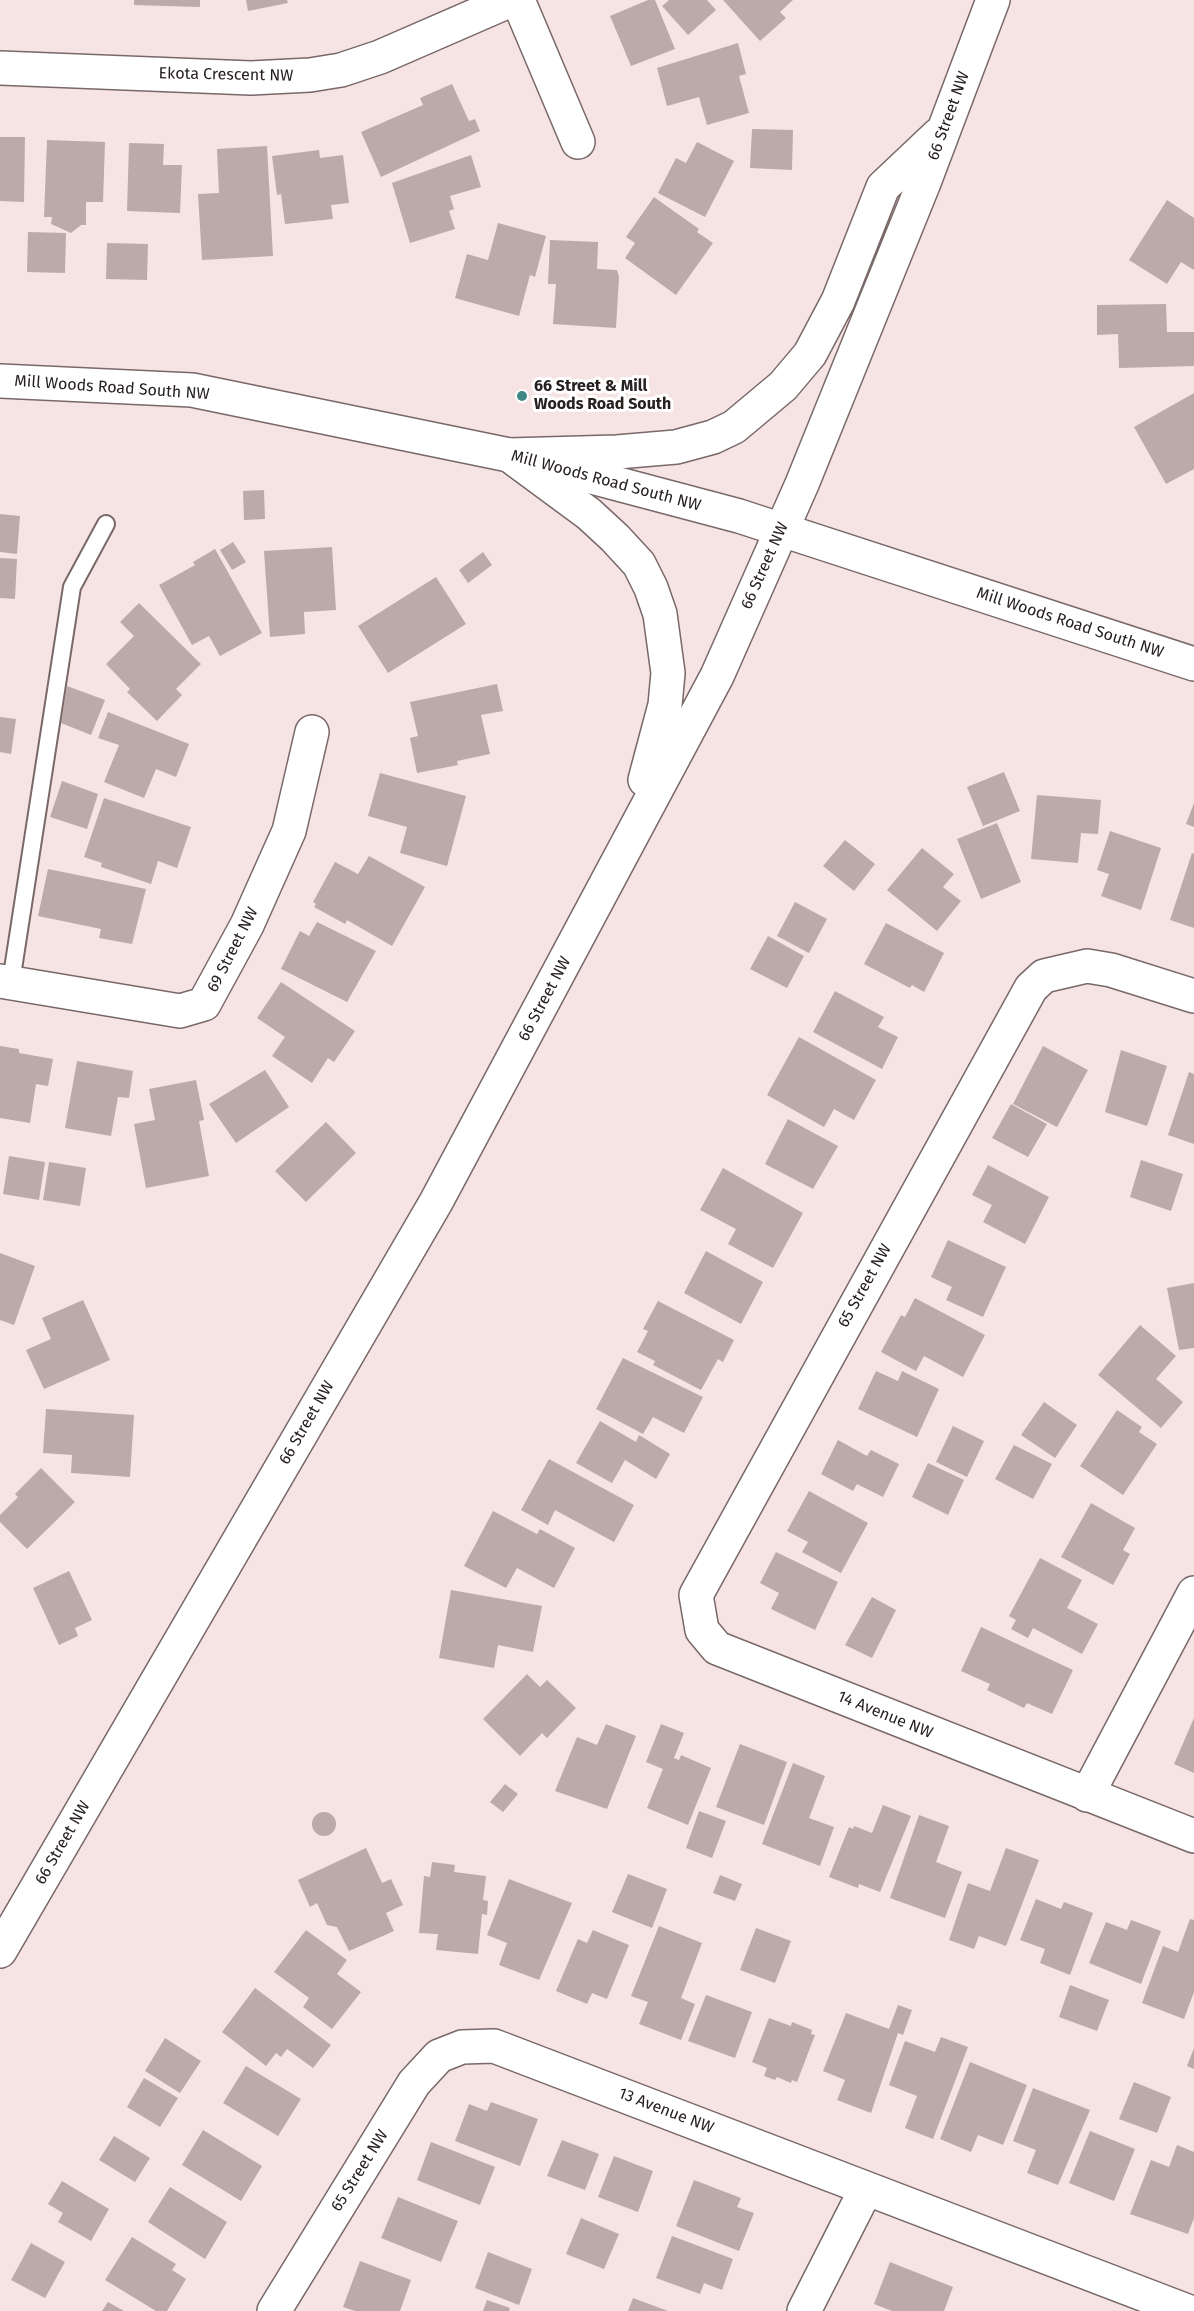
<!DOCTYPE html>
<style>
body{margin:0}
canvas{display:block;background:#f6e3e3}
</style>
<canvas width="1194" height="2311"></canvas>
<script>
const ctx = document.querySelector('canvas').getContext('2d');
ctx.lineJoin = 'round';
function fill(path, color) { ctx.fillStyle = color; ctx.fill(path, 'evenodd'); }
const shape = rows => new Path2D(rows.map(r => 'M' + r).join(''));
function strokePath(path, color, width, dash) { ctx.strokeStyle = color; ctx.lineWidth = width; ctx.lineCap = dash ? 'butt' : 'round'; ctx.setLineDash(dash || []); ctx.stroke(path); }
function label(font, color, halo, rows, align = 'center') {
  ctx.font = font + ' "Fira Sans",sans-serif'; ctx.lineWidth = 6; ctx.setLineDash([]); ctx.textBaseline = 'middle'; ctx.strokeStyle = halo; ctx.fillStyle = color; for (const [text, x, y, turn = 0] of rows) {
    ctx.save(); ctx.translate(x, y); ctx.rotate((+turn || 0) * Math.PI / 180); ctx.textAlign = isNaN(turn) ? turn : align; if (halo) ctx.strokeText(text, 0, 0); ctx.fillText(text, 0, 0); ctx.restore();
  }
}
const building = shape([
 [134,0,200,0,200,7,134,5],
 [246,0,287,0,288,3,248,11],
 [648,0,655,0,675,49,631,66,610,16],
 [669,0,707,0,716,10,688,35,662,6],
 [723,0,793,0,780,12,786,18,760,41],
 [738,43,746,74,739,76,749,113,707,125,699,97,667,106,657,68],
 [452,84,469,121,475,119,480,131,381,177,361,132,423,105,420,98],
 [752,129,793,130,792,170,750,168],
 [0,137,25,137,24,202,0,201],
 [47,140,105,142,103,202,86,202,86,225,81,225,71,233,51,224,52,217,44,217],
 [697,142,734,161,705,217,658,193,676,158,686,163],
 [129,143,164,144,163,165,182,165,180,213,127,211],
 [267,146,273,256,202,260,198,194,219,193,217,149],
 [319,150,320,158,343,155,349,203,331,205,333,219,285,224,281,194,277,195,272,156],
 [471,155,481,187,450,196,454,209,449,211,455,229,410,243,392,183],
 [654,197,699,229,697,232,713,243,676,295,625,258,635,243,626,237],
 [1167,200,1194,218,1194,270,1181,262,1167,284,1129,260],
 [498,223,546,236,535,277,530,275,519,316,455,298,467,254,488,260],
 [28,232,66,233,65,273,27,272],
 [550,240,598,242,597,269,617,270,619,277,616,328,553,324,556,284,548,284],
 [107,243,148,244,147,280,106,279],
 [1166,304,1167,332,1194,332,1194,366,1119,368,1118,334,1097,335,1097,305],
 [1194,393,1194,469,1166,484,1134,427],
 [264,490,265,519,244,520,243,491],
 [0,514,20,516,17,554,0,552],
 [233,542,246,562,232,570,220,550],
 [332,547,336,610,304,612,305,634,270,637,264,551],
 [215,549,262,633,220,656,209,636,192,645,159,585,195,565,193,562],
 [483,552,492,565,468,583,459,570],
 [0,558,17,559,15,599,0,598],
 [436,577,466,624,388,673,358,626],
 [139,603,201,664,176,689,182,695,157,721,127,692,130,689,106,664,134,636,120,622],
 [497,684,503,711,481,715,490,754,457,761,458,765,417,773,410,738,418,736,410,702],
 [67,686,105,700,91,735,61,723],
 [108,712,189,744,176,777,156,769,144,798,104,782,119,745,98,738],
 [0,717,16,719,11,754,0,752],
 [1004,772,1020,811,983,826,967,787],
 [380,773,466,796,447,866,400,853,407,827,368,816],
 [62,781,98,794,87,829,50,817],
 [1037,795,1101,800,1098,834,1081,833,1078,863,1031,859],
 [104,798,191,827,177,868,158,861,151,884,101,867,102,863,84,857],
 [1194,803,1194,827,1186,824],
 [997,823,1021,882,981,899,957,839],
 [1110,831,1161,848,1141,910,1101,896,1109,874,1097,870],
 [845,840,875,864,854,891,823,866],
 [922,848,954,874,943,887,961,901,937,931,887,890],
 [1192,853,1194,854,1194,928,1170,920],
 [369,856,425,887,392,946,347,920,345,924,314,907,316,904,313,902,335,862,358,874],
 [48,869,146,889,132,944,99,938,101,929,38,916],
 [795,902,827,919,809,953,777,936],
 [317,922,376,951,347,1002,281,969,300,931,309,936],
 [886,923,944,953,924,992,912,985,910,988,864,964],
 [768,936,804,956,787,988,750,969],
 [281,982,355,1031,334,1062,328,1058,312,1083,272,1056,285,1037,257,1018],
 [835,991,884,1017,878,1027,898,1037,882,1069,813,1032],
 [799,1037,876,1080,854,1120,834,1109,824,1127,767,1095],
 [0,1046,19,1049,19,1053,53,1059,48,1086,36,1084,30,1123,0,1118],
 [1043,1046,1088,1070,1057,1127,1013,1104],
 [1121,1050,1167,1066,1147,1126,1105,1112],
 [77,1061,133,1071,129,1098,118,1097,111,1136,65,1128],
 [265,1070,289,1107,236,1143,209,1104],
 [1189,1072,1194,1074,1194,1144,1168,1135],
 [196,1080,204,1120,199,1121,209,1176,146,1188,134,1124,155,1120,149,1089],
 [1011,1104,1047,1124,1028,1157,992,1138],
 [788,1119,838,1146,813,1189,765,1164],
 [326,1122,356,1153,306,1202,275,1171],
 [9,1156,45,1162,39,1200,3,1194],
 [1141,1160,1183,1174,1171,1211,1130,1197],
 [49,1162,86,1168,80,1206,43,1200],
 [988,1165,1049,1197,1025,1244,983,1222,992,1205,972,1195],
 [723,1168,803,1213,773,1268,728,1244,736,1229,700,1210],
 [948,1240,1006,1267,983,1317,946,1300,952,1287,931,1277],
 [706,1251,763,1282,741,1324,684,1293],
 [0,1253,35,1266,14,1325,0,1320],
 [1194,1283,1194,1348,1179,1350,1167,1288],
 [915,1298,985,1335,963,1377,924,1356,916,1371,881,1352,901,1315,905,1317],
 [83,1300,110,1360,44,1389,26,1350,51,1339,42,1318],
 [658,1301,734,1340,723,1362,718,1359,701,1390,653,1365,655,1361,637,1352,648,1331,643,1329],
 [1140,1325,1176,1356,1156,1379,1183,1402,1161,1428,1098,1375],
 [623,1358,703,1397,684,1433,653,1417,643,1434,596,1409],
 [876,1371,898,1381,902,1371,939,1389,917,1437,858,1409],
 [1044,1402,1077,1425,1055,1458,1021,1435],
 [46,1409,134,1415,130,1477,71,1473,72,1455,43,1453],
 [1117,1410,1142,1427,1139,1432,1157,1444,1123,1495,1080,1466],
 [600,1421,636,1442,639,1435,670,1454,656,1479,625,1460,612,1483,576,1463],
 [953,1426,984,1441,967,1477,936,1462],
 [838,1440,867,1456,871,1450,899,1464,883,1497,857,1484,853,1491,821,1474],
 [1014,1445,1052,1464,1033,1499,995,1479],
 [549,1459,634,1505,614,1542,555,1510,548,1525,521,1510],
 [928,1463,964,1480,948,1515,912,1497],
 [41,1468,75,1502,27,1549,0,1522,0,1515,18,1497,15,1494],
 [809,1491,868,1523,841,1573,802,1552,808,1542,787,1531],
 [1091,1503,1135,1528,1123,1550,1130,1554,1113,1585,1061,1557],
 [493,1511,537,1534,540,1529,575,1548,554,1588,517,1568,506,1588,464,1566],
 [776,1552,838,1582,815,1630,771,1609,779,1593,760,1583],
 [1040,1558,1082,1580,1067,1608,1098,1624,1082,1654,1033,1628,1028,1638,1011,1629,1016,1620,1009,1616],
 [69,1571,92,1620,75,1628,78,1636,59,1645,33,1588],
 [451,1590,542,1606,533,1652,498,1645,494,1668,439,1658],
 [872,1597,896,1610,872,1658,845,1645],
 [981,1627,1073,1670,1052,1714,1027,1703,1024,1708,987,1690,990,1684,961,1671],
 [527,1674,540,1687,547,1680,576,1708,547,1738,542,1733,520,1756,483,1719],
 [1194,1718,1194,1773,1174,1764],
 [606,1724,636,1736,607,1809,555,1791,577,1737,597,1745],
 [661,1724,684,1733,674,1758,679,1760,681,1755,711,1768,688,1825,647,1808,663,1769,646,1762],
 [740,1744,787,1762,764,1825,716,1807],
 [793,1763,825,1776,809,1818,834,1827,820,1866,762,1844],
 [505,1784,518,1794,503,1812,490,1802],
 [883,1805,911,1816,880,1892,859,1884,858,1888,829,1877,849,1827,853,1829,854,1826,872,1833],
 [699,1811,726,1821,712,1858,686,1848],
 '312 1824a12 12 0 1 1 24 0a12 12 0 1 1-24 0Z',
 [919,1815,949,1826,936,1862,962,1872,945,1918,890,1898],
 [366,1848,382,1883,391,1879,403,1905,386,1913,394,1931,349,1951,337,1927,327,1925,317,1903,310,1907,298,1880],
 [1006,1848,1039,1860,1006,1946,979,1936,974,1949,949,1940,968,1883,990,1891],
 [432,1862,455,1865,454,1872,486,1876,483,1900,488,1901,487,1915,482,1914,478,1954,436,1950,438,1934,419,1933,424,1876,430,1877],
 [628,1874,667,1889,652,1928,612,1912],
 [720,1875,742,1884,735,1901,713,1893],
 [509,1879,572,1903,539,1980,499,1965,507,1943,487,1935],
 [1036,1899,1061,1909,1064,1902,1093,1913,1070,1975,1040,1963,1045,1949,1020,1940],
 [1190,1919,1194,1920,1194,1992,1184,2019,1142,2003,1163,1946,1178,1952],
 [1131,1920,1161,1931,1141,1984,1089,1963,1106,1922,1127,1930],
 [659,1926,702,1943,681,1998,695,2004,681,2040,639,2024,648,2002,631,1996],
 [756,1928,791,1941,775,1983,740,1970],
 [306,1930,347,1960,337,1974,361,1992,332,2029,303,2007,309,1998,274,1972],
 [593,1930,629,1945,607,1999,592,1993,587,2004,556,1991,578,1939,587,1943],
 [1070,1985,1109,2000,1097,2031,1059,2017],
 [255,1988,331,2045,313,2068,287,2049,281,2057,276,2053,266,2066,222,2032],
 [706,1995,752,2012,735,2058,688,2041],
 [898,2005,912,2010,903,2035,898,2033,871,2113,837,2100,845,2080,823,2071,846,2013,889,2029],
 [769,2018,791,2026,792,2022,812,2030,811,2034,815,2035,797,2082,792,2080,791,2083,777,2077,775,2080,764,2076,767,2068,752,2062],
 [941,2037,968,2047,933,2139,905,2128,917,2096,889,2085,905,2041,935,2052],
 [165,2038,201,2061,180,2093,145,2071],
 [1194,2048,1194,2069,1187,2066],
 [970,2062,1027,2085,1003,2145,978,2135,971,2152,940,2139],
 [246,2066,301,2099,278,2136,223,2103],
 [144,2078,178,2098,160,2127,127,2107],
 [1134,2082,1171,2097,1157,2133,1119,2119],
 [1033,2088,1090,2110,1058,2185,1027,2173,1036,2150,1013,2141],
 [491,2102,538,2119,520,2166,455,2141,469,2104,487,2111],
 [203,2130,262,2166,241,2201,182,2165],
 [1090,2131,1135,2149,1114,2201,1069,2183],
 [114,2136,150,2158,135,2182,99,2160],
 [562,2140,599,2154,585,2190,547,2176],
 [431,2142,495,2167,480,2205,417,2180],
 [1177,2145,1194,2152,1194,2218,1188,2234,1130,2214,1151,2160,1169,2167],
 [614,2156,653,2171,638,2212,598,2197],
 [694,2180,741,2198,737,2207,754,2213,739,2251,676,2226],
 [62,2181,109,2209,91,2241,58,2222,63,2213,48,2204],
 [170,2187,227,2222,205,2259,148,2222],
 [398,2197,458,2221,441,2262,381,2238],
 [581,2218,619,2234,604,2269,566,2254],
 [672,2236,733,2259,722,2290,704,2283,700,2294,656,2278],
 [132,2237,176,2264,172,2270,186,2279,167,2311,156,2311,105,2280],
 [31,2243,65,2262,45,2298,11,2280],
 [488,2252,532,2269,519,2305,475,2288],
 [360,2261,411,2280,400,2311,355,2311,343,2307],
 [890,2262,953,2287,944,2311,892,2311,874,2304],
 [633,2298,668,2311,628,2311],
 [487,2300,510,2308,509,2311,483,2311],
 [108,2302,124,2311,102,2311]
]);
const service = shape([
 [11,982,72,587,106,524]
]);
const minor = shape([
 [518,0,578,142],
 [0,68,251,78,310,75,341,70,380,57,511,0],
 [0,981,180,1011,204,1004,247,925,289,831,312,732],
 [1194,996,1111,970,1087,966,1044,976,1031,988,696,1595,702,1630,717,1648,1194,1836],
 [1087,1795,1194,1593],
 [274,2311,414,2083,439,2056,462,2047,494,2046,1187,2311],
 [804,2311,866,2189]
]);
const tertiary = shape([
 [0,381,192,390,509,455,739,516,1194,664]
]);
const secondary = shape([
 [509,455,617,452,676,447,713,437,734,427,783,386,810,354,838,301,883,187,938,135],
 [509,455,589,514,615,538,639,564,651,588,660,614,668,673,665,705,645,780],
 [0,1951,436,1202,717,676,802,484,925,180,993,0]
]);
const markers = [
 [522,396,6,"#3f8782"]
];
const streetNames = [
 ["Ekota Crescent NW",226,75,1],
 ["66 Street NW",949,116,-70],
 ["Mill Woods Road South NW",112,388,4],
 ["Mill Woods Road South NW",606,481,15],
 ["66 Street NW",765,566,-66],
 ["Mill Woods Road South NW",1070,623,18],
 ["69 Street NW",233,950,-63],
 ["66 Street NW",545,999,-62],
 ["65 Street NW",865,1286,-61],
 ["66 Street NW",307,1423,-60],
 ["14 Avenue NW",885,1715,22],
 ["66 Street NW",63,1843,-60],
 ["13 Avenue NW",666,2111,21],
 ["65 Street NW",360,2171,-58]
];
const poiNames = [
 ["66 Street & Mill",534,387],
 ["Woods Road South",534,405]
];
fill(building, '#bcaaab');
strokePath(service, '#796868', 20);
strokePath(minor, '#796868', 36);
strokePath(tertiary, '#796868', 36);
strokePath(secondary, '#796868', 36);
strokePath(service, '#fff', 16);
strokePath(minor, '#fff', 33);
strokePath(tertiary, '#fff', 33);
strokePath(secondary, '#fff', 33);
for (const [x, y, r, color] of markers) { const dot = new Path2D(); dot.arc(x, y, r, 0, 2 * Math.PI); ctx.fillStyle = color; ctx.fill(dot); strokePath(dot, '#fff', 2); }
label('16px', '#272020', '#fff', streetNames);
label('bold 16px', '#272020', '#fff', poiNames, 'left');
</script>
